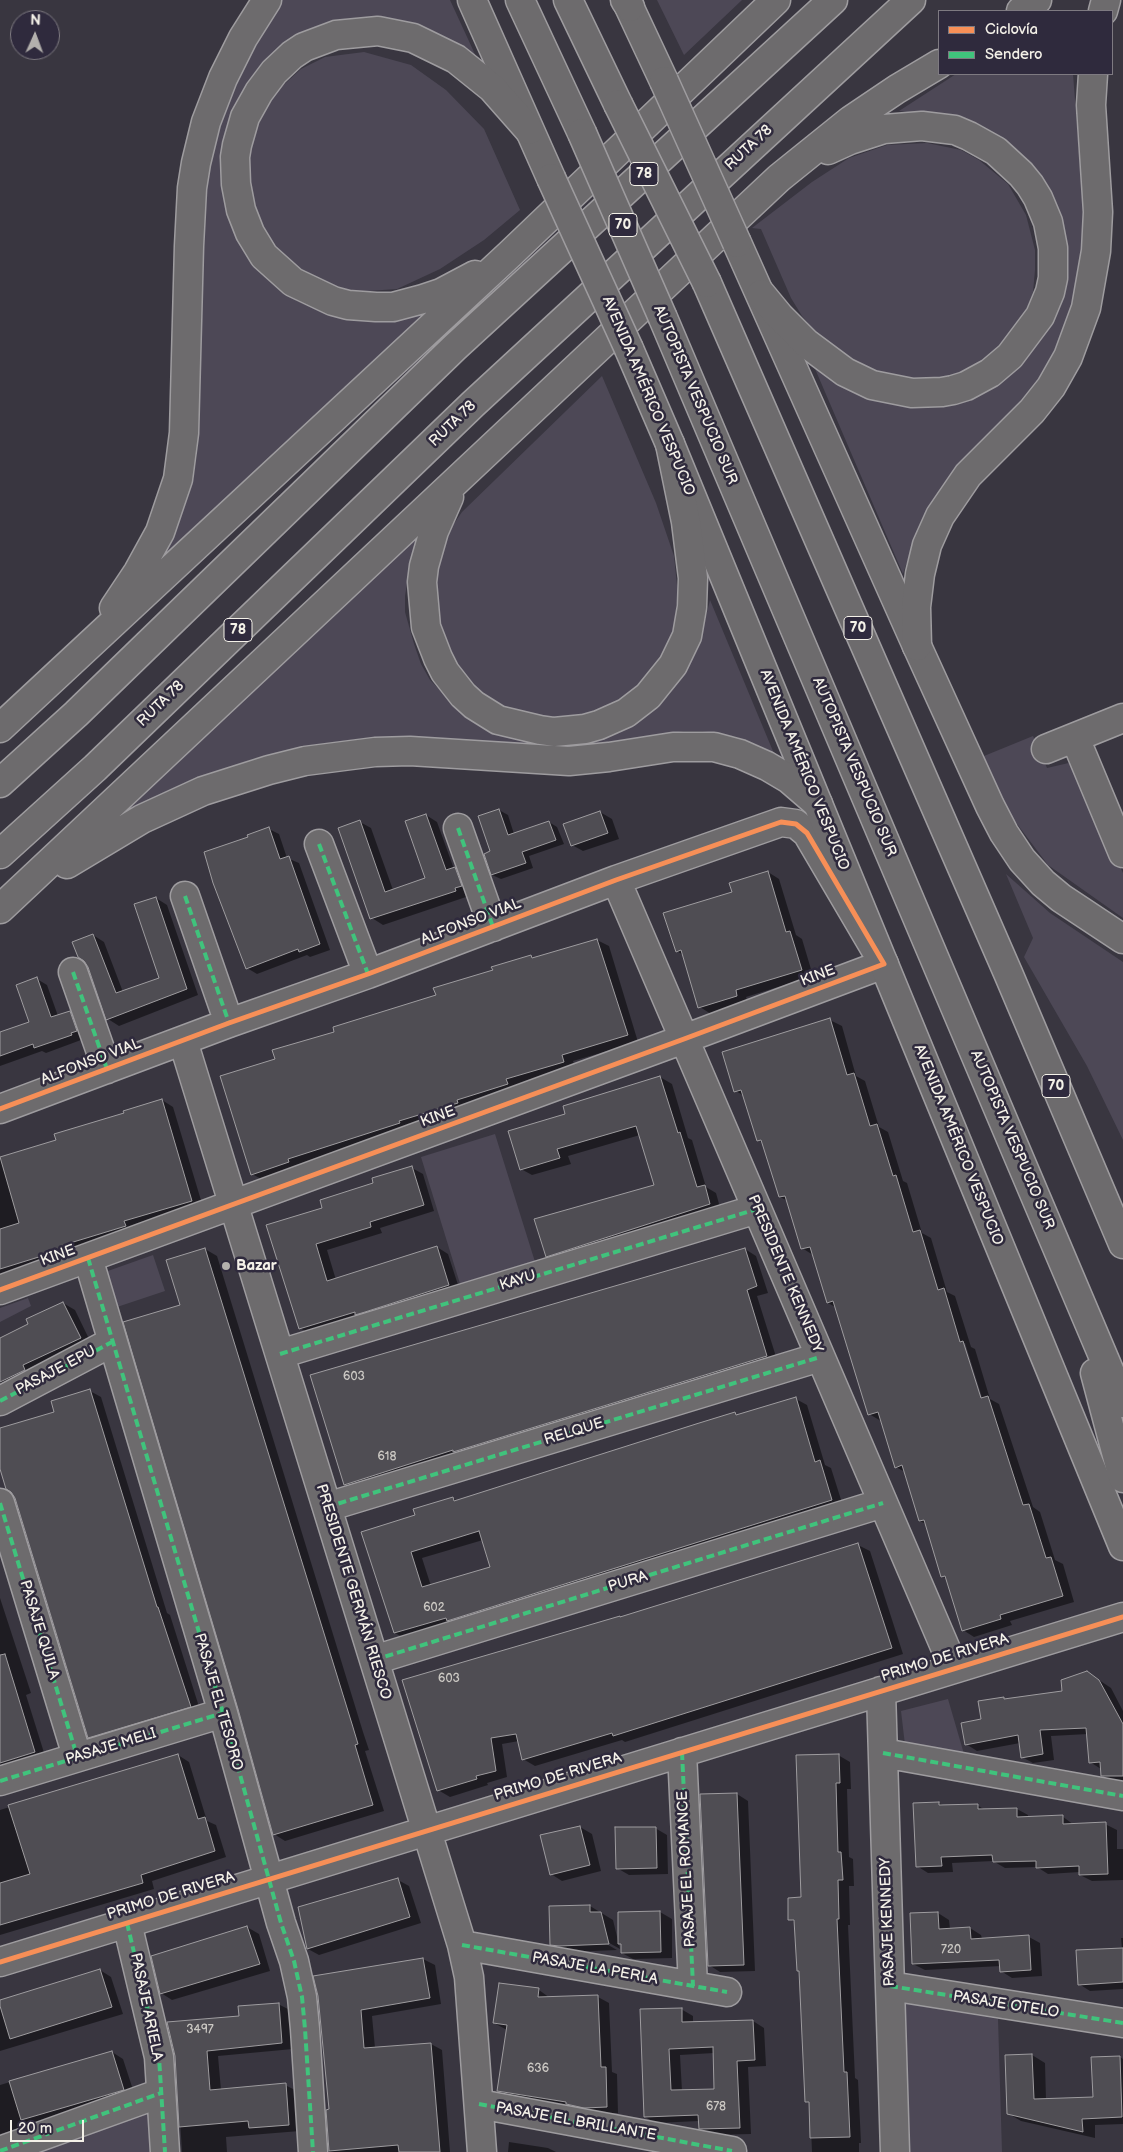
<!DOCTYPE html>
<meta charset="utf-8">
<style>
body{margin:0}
#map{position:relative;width:1123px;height:2152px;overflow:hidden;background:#393640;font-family:"Balsamiq Sans",sans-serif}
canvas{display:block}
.legend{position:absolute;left:938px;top:10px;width:175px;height:65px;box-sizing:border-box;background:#2f2a3d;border:1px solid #7e7a81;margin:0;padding:6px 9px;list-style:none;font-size:15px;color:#f4f1e8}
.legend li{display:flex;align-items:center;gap:10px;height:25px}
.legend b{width:25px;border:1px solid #7e7a81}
.north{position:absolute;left:10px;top:10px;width:50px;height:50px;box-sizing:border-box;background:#2f2a3d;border:1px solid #7e7a81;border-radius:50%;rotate:2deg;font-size:14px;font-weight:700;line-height:20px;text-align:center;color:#f4f1e8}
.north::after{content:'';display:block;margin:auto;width:18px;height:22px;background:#b3b0ad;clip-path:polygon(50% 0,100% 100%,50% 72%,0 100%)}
.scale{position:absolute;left:10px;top:2120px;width:74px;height:22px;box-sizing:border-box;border:2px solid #f4f1e8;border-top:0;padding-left:6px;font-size:15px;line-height:18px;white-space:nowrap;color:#f4f1e8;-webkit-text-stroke:4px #2f2a3d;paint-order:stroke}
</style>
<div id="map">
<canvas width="1123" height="2152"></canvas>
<ul class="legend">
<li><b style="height:6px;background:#f78f57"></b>Ciclovía</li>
<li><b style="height:6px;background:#40c37c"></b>Sendero</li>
</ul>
<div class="north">N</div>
<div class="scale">20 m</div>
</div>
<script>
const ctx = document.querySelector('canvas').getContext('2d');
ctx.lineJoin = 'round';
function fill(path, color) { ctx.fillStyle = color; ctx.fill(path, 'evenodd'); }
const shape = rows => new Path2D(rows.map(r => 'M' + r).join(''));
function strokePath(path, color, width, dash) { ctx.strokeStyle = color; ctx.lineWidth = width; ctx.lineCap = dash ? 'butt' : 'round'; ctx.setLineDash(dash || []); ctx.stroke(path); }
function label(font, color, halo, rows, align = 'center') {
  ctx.font = font + ' "Balsamiq Sans",sans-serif'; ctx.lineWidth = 5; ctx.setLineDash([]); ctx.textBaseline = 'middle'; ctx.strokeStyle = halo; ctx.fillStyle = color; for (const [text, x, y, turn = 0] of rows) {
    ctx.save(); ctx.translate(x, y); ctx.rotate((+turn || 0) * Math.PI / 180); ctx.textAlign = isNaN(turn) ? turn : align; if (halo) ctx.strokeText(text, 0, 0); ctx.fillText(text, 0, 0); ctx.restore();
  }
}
const green = shape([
 [282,0,450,0,479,63,447,39,414,24,399,21,370,19,236,109,260,269,272,282,297,301,333,316,351,319,386,320,440,306,158,569,185,505,193,481,197,454,204,189,221,109,264,26],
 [657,0,742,0,684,55],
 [364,52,411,65,446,90,484,129,520,210,484,240,440,269,397,289,340,293,292,279,243,211,249,127,268,99,301,69,325,57],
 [956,74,1073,74,1085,230,1077,289,1071,312,1063,333,1044,371,1019,406,942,487,917,532,903,574,810,357,875,397,1021,365,1033,350,1050,320,1027,161,1002,141,933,115,899,111],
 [927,143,961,150,979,160,1008,184,1026,215,1035,250,1035,270,1033,292,1025,313,1016,330,991,356,956,375,940,380,916,381,878,373,856,364,821,338,802,316,791,298,761,229,752,228,812,182,849,158,887,145],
 [602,376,656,503,674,556,678,595,673,636,667,653,633,695,599,713,562,720,518,715,482,697,452,667,434,612,436,573,441,553,451,528,462,512],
 [420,534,411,560,405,596,405,612,414,644,421,664,430,680,458,708,479,722,642,718,655,709,669,695,679,679,703,629,710,600,775,756,755,744,737,737,702,731,684,731,589,750,391,738,359,739,322,744,252,759,114,818],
 [1033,736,1047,768,1073,762,1123,873,1123,918,1048,865,1005,808,984,756],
 [1006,874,1050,913,1123,962,1123,1140,1087,1066,1024,957,1033,938],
 [495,1134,536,1265,461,1287,421,1157],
 [153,1255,165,1291,117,1307,105,1272],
 [28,1298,31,1306,0,1322,0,1308],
 [948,1699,964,1754,905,1745,901,1711],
 [904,2003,998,2019,1002,2152,910,2152],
 [151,2106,156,2152,21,2152]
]);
const shadow = shape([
 [499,810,508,815,514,834,549,822,557,827,564,844,529,856,533,868,501,879,492,875,485,854,492,852],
 [600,812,612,819,619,839,583,851,572,845],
 [426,815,437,822,454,869,466,875,473,892,466,895,466,897,383,925,372,918,360,822,371,828,393,890,427,878],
 [269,829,279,834,287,858,299,863,330,950,310,957,307,955,257,974,247,968,250,838],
 [768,872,779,879,796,935,802,939,813,976,746,997,748,1003,711,1014,700,1007,683,955,677,951,733,893],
 [156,898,167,905,198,995,119,1026,108,1019,93,935,104,942,123,992,161,979],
 [597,940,609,946,638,1042,573,1061,575,1068,517,1085,518,1090,411,1129,299,1166,300,1169,263,1180,252,1174,276,1060,336,1033,437,996,531,956,535,958],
 [37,979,47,985,58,1016,70,1012,80,1018,87,1036,81,1039,81,1040,46,1053,42,1051,0,1066,0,1034,30,1023],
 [830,1020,842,1026,856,1076,865,1081,879,1127,888,1132,903,1181,907,1183,922,1233,931,1238,947,1292,955,1296,971,1347,975,1349,990,1399,999,1404,1033,1507,1040,1512,1055,1560,1063,1564,1074,1602,1010,1621,1012,1625,974,1637,963,1630,948,1580,942,1576,926,1524,920,1521,905,1472,896,1467,881,1421,869,1414,837,1308,828,1303,813,1255,802,1248,788,1201,780,1197,763,1143,758,1140,744,1096,736,1091],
 [963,1343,965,1343,984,1404,981,1405],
 [660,1077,672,1084,688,1138,692,1140,706,1187,716,1193,721,1211,558,1263,547,1256,656,1186,640,1135,568,1156,571,1164,532,1175,521,1169,567,1114],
 [162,1100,173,1107,203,1207,0,1281,0,1159,58,1141],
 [412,1168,423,1174,434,1211,380,1228,382,1233,327,1250,336,1280,437,1247,448,1254,460,1291,312,1335,300,1328,268,1226,324,1209],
 [205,1249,217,1256,363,1732,369,1750,365,1751,384,1811,285,1841,274,1834,125,1323,182,1305],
 [745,1249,756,1256,768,1293,757,1296,778,1363,356,1491,345,1485],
 [63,1303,75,1310,92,1345,0,1394,0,1339,30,1325],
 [90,1391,101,1397,167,1613,170,1615,201,1713,100,1743,89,1737,16,1498,0,1465,0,1429,56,1412],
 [796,1399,807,1405,825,1465,831,1468,843,1506,406,1639,395,1633,417,1516,453,1498,457,1501,735,1414,739,1416],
 [483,1540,491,1567,431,1586,422,1558],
 [858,1545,870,1551,903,1654,625,1742,622,1740,535,1766,523,1759,519,1741,502,1744,507,1777,487,1783,488,1785,450,1797,438,1790,404,1681,621,1618],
 [0,1598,31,1693,26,1695,46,1759,0,1772],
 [1087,1672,1111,1688,1123,1711,1123,1782,1113,1782,1102,1775,1101,1769,1090,1762,1088,1734,1051,1736,1054,1760,1033,1763,1022,1757,1020,1743,977,1751,966,1744,982,1720,1003,1698,1007,1700,1063,1692],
 [178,1755,189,1762,207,1821,216,1825,226,1857,152,1881,154,1889,0,1935,0,1810],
 [838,1755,850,1762,851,1789,847,1789,849,1857,853,1859,854,1886,849,1886,850,1925,848,1925,855,2078,858,2080,861,2143,859,2143,859,2152,812,2152,810,2104,807,2102,796,1923,790,1919,802,1898],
 [737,1794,748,1801,755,1971,720,1972,709,1965],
 [939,1803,945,1806,977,1805,985,1810,1017,1809,1028,1815,1028,1818,1062,1816,1074,1825,1105,1824,1117,1830,1117,1849,1123,1849,1123,1880,1092,1881,1080,1875,1080,1872,1048,1874,1037,1867,1005,1868,993,1861,952,1863,953,1872,928,1873,917,1866],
 [580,1827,592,1834,601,1871,562,1881,551,1874,542,1836],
 [655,1828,667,1835,668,1874,629,1875,617,1868],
 [398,1880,409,1886,421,1923,319,1955,308,1949],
 [590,1906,613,1920,620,1949,604,1940,603,1942,617,1950,571,1952,563,1951,552,1944],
 [660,1912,672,1919,672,1958,633,1959,622,1953,619,1913],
 [938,1913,949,1920,950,1929,970,1928,981,1935,982,1939,1029,1937,1040,1943,1042,1976,1012,1978,1001,1971,1001,1966,925,1970,913,1964],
 [247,1927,259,1934,270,1971,172,2000,161,1993],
 [1121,1938,1123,1938,1123,1989,1090,1991,1079,1984,1122,1949],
 [423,1959,435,1965,441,2004,372,2016,375,2048,431,2044,442,2050,450,2152,329,2152,327,2111,330,2110,319,1995],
 [100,1970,111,1977,123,2014,0,2051,0,2001],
 [539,1990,550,1998,598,1997,609,2003,612,2072,617,2074,618,2113,596,2113,578,2110,573,2107,510,2097,498,2091,507,2030,494,2023],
 [278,2004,290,2010,293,2049,218,2056,221,2090,285,2085,297,2091,300,2131,226,2137,227,2152,182,2152,176,2056,240,2017],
 [681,2009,693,2016,693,2023,753,2021,764,2028,766,2066,748,2067,751,2134,711,2135,700,2128,699,2121,656,2123,645,2117],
 [714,2053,716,2090,682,2091,680,2055],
 [112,2052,123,2059,135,2096,0,2134,0,2085],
 [1032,2055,1045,2063,1046,2100,1094,2098,1120,2057,1123,2059,1123,2124,1095,2125,1095,2138,1021,2121,1009,2114],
 [509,2142,548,2148,556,2152,508,2152]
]);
const building = shape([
 [499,809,508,835,549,821,556,840,522,852,526,863,491,875,484,854,490,851,478,816,499,809],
 [600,811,608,833,571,846,563,824,600,811],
 [426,814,446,870,455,867,462,886,455,888,456,891,370,919,338,828,360,820,385,892,425,878,405,821,426,814],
 [269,827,280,859,289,856,320,944,299,952,298,949,246,969,213,883,204,852,248,837,247,835,269,827],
 [768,871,786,932,790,931,802,970,736,990,737,996,698,1008,681,950,676,952,663,913,732,892,729,883,768,871],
 [156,897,187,989,106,1020,88,967,84,961,78,957,72,942,93,934,116,993,159,978,134,904,156,897],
 [597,939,628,1035,562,1055,564,1062,506,1079,508,1084,457,1100,458,1103,399,1121,400,1123,288,1159,289,1162,251,1175,220,1076,275,1059,272,1050,334,1032,333,1027,436,995,433,988,493,970,491,967,531,955,532,958,597,939],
 [37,977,51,1017,70,1011,77,1031,71,1033,72,1035,34,1048,33,1044,0,1056,0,1032,29,1022,16,985,37,977],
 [830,1018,847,1075,854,1073,870,1126,877,1124,893,1176,896,1175,913,1232,920,1230,938,1290,944,1288,960,1342,963,1341,981,1398,988,1396,1023,1505,1029,1504,1046,1558,1051,1557,1063,1596,1000,1615,1001,1619,962,1631,945,1576,941,1577,924,1520,919,1521,902,1465,895,1468,878,1412,868,1415,833,1301,827,1303,810,1247,801,1249,785,1196,779,1197,761,1140,757,1141,741,1090,734,1092,722,1052,830,1018],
 [660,1076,678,1133,680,1132,697,1187,705,1185,710,1204,546,1257,534,1219,654,1185,636,1126,557,1149,560,1158,520,1170,508,1131,565,1114,563,1106,660,1076],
 [162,1099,192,1201,124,1221,126,1226,70,1243,71,1247,0,1269,0,1229,19,1223,0,1157,56,1140,54,1134,124,1113,123,1111,162,1099],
 [412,1166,424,1205,370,1222,371,1227,316,1244,327,1281,437,1246,449,1285,365,1312,355,1315,355,1312,299,1329,266,1225,322,1208,320,1200,373,1183,372,1178,412,1166],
 [205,1248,352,1724,358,1744,355,1745,373,1805,273,1835,238,1709,123,1322,180,1305,166,1260,205,1248],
 [745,1248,757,1286,747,1290,767,1356,463,1449,453,1452,453,1450,344,1485,310,1375,745,1248],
 [63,1302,81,1338,23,1365,25,1370,0,1382,0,1338,28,1324,26,1319,63,1302],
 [90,1389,157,1607,158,1607,191,1707,88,1738,15,1498,11,1492,6,1489,0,1469,0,1428,54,1412,51,1401,90,1389],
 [796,1397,815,1462,820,1460,832,1500,447,1621,446,1618,394,1633,361,1532,415,1515,413,1509,453,1497,454,1501,696,1424,735,1412,736,1415,796,1397],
 [479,1531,490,1567,422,1587,411,1552,479,1531],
 [858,1543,892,1648,613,1736,612,1733,522,1760,516,1734,491,1738,496,1771,476,1776,477,1779,437,1791,402,1680,620,1616,620,1617,858,1543],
 [5,1654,35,1752,0,1763,0,1655,5,1654],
 [1087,1671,1099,1680,1123,1724,1123,1776,1101,1776,1100,1762,1089,1763,1086,1728,1040,1730,1043,1754,1021,1758,1018,1735,965,1745,961,1723,981,1719,978,1701,1004,1697,1004,1699,1062,1691,1061,1680,1087,1671],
 [178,1754,198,1819,205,1817,215,1851,141,1875,143,1883,0,1925,0,1883,30,1874,8,1805,178,1754],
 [839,1754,840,1783,836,1783,838,1852,841,1852,843,1880,838,1880,839,1919,837,1919,844,2072,847,2072,850,2137,810,2138,809,2102,805,2102,799,1971,797,1971,794,1920,788,1920,788,1898,801,1897,796,1755,839,1754],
 [737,1793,744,1965,708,1966,700,1794,737,1793],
 [939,1802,939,1805,978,1804,978,1809,1017,1808,1017,1817,1063,1815,1063,1824,1106,1822,1108,1874,1079,1875,1079,1866,1036,1868,1036,1861,993,1862,992,1855,941,1857,942,1866,916,1867,913,1803,939,1802],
 [580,1826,590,1865,550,1875,540,1835,580,1826],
 [615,1827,656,1827,657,1868,616,1869,615,1827],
 [398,1878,410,1917,307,1949,298,1907,398,1878],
 [590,1905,590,1912,601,1912,609,1944,559,1946,550,1945,549,1906,590,1905],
 [660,1911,661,1952,621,1953,621,1944,618,1944,618,1912,660,1911],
 [938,1912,939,1929,970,1927,971,1939,1029,1935,1031,1970,1000,1972,999,1960,912,1964,910,1913,938,1912],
 [247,1926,260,1964,160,1994,151,1956,247,1926],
 [1123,1948,1123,1982,1078,1985,1076,1950,1123,1948],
 [423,1958,430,1998,361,2010,364,2048,431,2043,440,2152,399,2152,398,2145,329,2151,326,2110,329,2109,318,1996,313,1976,423,1958],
 [100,1969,112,2007,10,2039,0,2006,0,2000,100,1969],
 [499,1983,539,1988,538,1997,598,1995,601,2067,606,2067,607,2107,584,2108,566,2104,566,2102,497,2091,507,2025,493,2023,499,1983],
 [279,2003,282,2043,207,2051,210,2090,286,2083,289,2125,249,2128,248,2121,179,2127,175,2056,167,2022,239,2016,238,2006,279,2003],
 [682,2008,682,2022,753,2020,755,2060,737,2061,740,2128,699,2129,698,2115,644,2117,640,2009,682,2008],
 [713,2047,714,2089,671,2090,669,2049,713,2047],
 [112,2051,124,2090,21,2120,9,2081,112,2051],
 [1032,2054,1034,2099,1093,2097,1091,2057,1120,2056,1122,2117,1082,2119,1083,2132,1007,2114,1005,2055,1032,2054]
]);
const minor = shape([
 [1075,738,1123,853],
 [1046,749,1123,718],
 [458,828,493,927],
 [319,844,368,974],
 [616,880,954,1668],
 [185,896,229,1023],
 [73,972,107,1069],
 [183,1041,462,1945,469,1977,482,2152],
 [0,1109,229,1023,368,974,616,880,781,822,796,824,807,833,884,964,684,1039,0,1290],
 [88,1258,223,1713,281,1923,294,1961,302,1997,305,2029,313,2152],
 [280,1354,757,1209],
 [0,1401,112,1342],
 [0,1503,77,1756],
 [327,1507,820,1357],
 [374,1660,883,1503],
 [881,1691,895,2152],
 [682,1752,693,1986],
 [883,1753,1123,1796],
 [0,1781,223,1713],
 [127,1923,159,2057,165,2152],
 [462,1945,727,1992],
 [0,1962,1123,1617],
 [890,1986,1123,2023],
 [479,2104,732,2151],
 [0,2151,161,2093]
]);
const major = shape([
 [472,0,551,178],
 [626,0,664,81],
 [737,243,917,646,990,806,1004,833,1022,860,1043,883,1061,898,1123,939],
 [629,349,670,444,1123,1546]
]);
const highway = shape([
 [520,0,582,133],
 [568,0,618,104],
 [625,0,630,7],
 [1021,11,1037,0],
 [1103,11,1106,0],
 [475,275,441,293,423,299,393,307,376,307,348,305,333,301,293,282,264,256,250,233,241,210,236,184,235,157,237,145,245,117,259,92,274,72,292,55,304,47,336,35,378,31,413,38,456,59,492,88,529,130],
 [707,283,1008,973,1123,1244],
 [761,294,780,317,806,343,845,372,872,385,912,393,942,392,953,390,966,386,990,373,1010,356,1040,316,1050,292,1053,278,1053,248,1048,222,1038,198,1030,185,1021,174,996,151,969,136,955,130,922,126,884,129,850,140,828,150],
 [663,318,1123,1403],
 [449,497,434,531,424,566,422,582,426,627,438,658,445,672,463,695,474,705,498,720,540,730,554,732,585,729,599,725,626,713,648,696,673,665,687,636,692,607,693,578,686,522,670,444],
 [114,608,138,572,160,532,178,479,184,433,189,246,192,188,196,163,206,122,223,78,243,38,267,0],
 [917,646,916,607,920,574,927,545,940,516,968,475,1032,411,1051,387,1068,357,1086,308,1096,251,1098,212,1091,105,1093,74],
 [0,728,510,254,776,0],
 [0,783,76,714,454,348,833,0],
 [0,854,95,768,473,404,911,0],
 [67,864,142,819,203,791,269,770,305,761,375,752,410,751,569,761,609,757,673,747,714,747,740,754,767,766,789,779,818,804],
 [0,909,779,178,851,120,897,89,939,64],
 [1095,1373,1123,1478]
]);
const majorBridge = shape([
 [664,81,737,243],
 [551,178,629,349]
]);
const highwayBridge = shape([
 [618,104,707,283],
 [582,133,663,318]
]);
const quiet = shape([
 [458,828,493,927],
 [319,844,368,974],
 [185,896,229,1023],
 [73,972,107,1069],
 [88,1258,223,1713,281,1923,294,1961,302,1997,305,2029,313,2152],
 [280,1354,757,1209],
 [0,1401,112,1342],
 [0,1503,77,1756],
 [327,1507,820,1357],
 [374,1660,883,1503],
 [682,1752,693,1986],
 [883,1753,1123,1796],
 [0,1781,223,1713],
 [127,1923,159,2057,165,2152],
 [462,1945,727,1992],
 [890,1986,1123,2023],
 [479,2104,732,2151],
 [0,2151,161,2093]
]);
const cycleway = shape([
 [0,1109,229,1023,368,974,616,880,781,822,796,824,807,833,884,964,684,1039,0,1290],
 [0,1962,1123,1617]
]);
const markers = [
 [226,1266,5,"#b3b0ad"]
];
const numberNames = [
 ["603",354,1377],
 ["618",387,1457],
 ["602",434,1608],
 ["603",449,1679],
 ["720",951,1950],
 ["3497",200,2030],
 ["636",538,2069],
 ["678",716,2107]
];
const shields = [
 [644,174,28],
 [623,225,28],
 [858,628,28],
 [238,630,28],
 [1056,1086,28]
];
const shieldNames = [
 ["78",644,174],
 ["70",623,225],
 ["70",858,628],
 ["78",238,630],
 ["70",1056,1086]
];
const streetNames = [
 ["RUTA 78",749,148,-43],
 ["AUTOPISTA VESPUCIO SUR",695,395,67],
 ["AVENIDA AMÉRICO VESPUCIO",648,396,67],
 ["RUTA 78",453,424,-44],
 ["RUTA 78",161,704,-44],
 ["AUTOPISTA VESPUCIO SUR",854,767,67],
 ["AVENIDA AMÉRICO VESPUCIO",804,770,68],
 ["ALFONSO VIAL",471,922,-21],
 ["KINE",818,976,-21],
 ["ALFONSO VIAL",91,1062,-21],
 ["KINE",438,1117,-20],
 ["AUTOPISTA VESPUCIO SUR",1012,1140,67],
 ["AVENIDA AMÉRICO VESPUCIO",958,1145,68],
 ["KINE",58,1256,-20],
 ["PRESIDENTE KENNEDY",785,1274,67],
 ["KAYU",518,1281,-17],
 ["PASAJE EPU",56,1371,-28],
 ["RELQUE",574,1432,-17],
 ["PURA",628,1582,-17],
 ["PRESIDENTE GERMÁN RIESCO",353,1592,73],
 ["PASAJE QUILA",39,1630,73],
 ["PRIMO DE RIVERA",945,1658,-17],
 ["PASAJE EL TESORO",218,1702,74],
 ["PASAJE MELI",111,1747,-17],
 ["PRIMO DE RIVERA",558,1777,-17],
 ["PASAJE EL ROMANCE",687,1869,-93],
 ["PRIMO DE RIVERA",171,1896,-17],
 ["PASAJE KENNEDY",888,1922,-92],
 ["PASAJE LA PERLA",595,1969,10],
 ["PASAJE OTELO",1006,2005,9],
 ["PASAJE ARIELA",146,2007,78],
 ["PASAJE EL BRILLANTE",576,2122,10]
];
const poiNames = [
 ["Bazar",236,1266]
];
fill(green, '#4d4856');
fill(shadow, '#0007');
fill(building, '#4f4d53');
strokePath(building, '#9e9c9f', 1);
strokePath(minor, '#9e9c9f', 31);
strokePath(major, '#9e9c9f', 31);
strokePath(highway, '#9e9c9f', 31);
strokePath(minor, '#6d6b6d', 28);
strokePath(major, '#6d6b6d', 28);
strokePath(highway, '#6d6b6d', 28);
strokePath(majorBridge, '#9e9c9f', 31, []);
strokePath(highwayBridge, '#9e9c9f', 31, []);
strokePath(majorBridge, '#6d6b6d', 28);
strokePath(highwayBridge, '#6d6b6d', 28);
strokePath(quiet, '#40c37c', 4, [8, 4]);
strokePath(cycleway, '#f78f57', 5);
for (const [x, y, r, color] of markers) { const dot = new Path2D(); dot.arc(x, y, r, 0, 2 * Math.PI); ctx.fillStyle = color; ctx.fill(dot); strokePath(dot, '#2f2a3d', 2); }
label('12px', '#cbc8c3', null, numberNames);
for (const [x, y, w] of shields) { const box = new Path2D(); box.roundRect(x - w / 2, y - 11.5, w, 23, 4); ctx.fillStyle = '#2f2a3d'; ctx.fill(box); strokePath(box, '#f4f1e8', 1); }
label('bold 14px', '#f4f1e8', null, shieldNames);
label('15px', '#f4f1e8', '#2f2a3d', streetNames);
label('bold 15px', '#f4f1e8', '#2f2a3d', poiNames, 'left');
</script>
